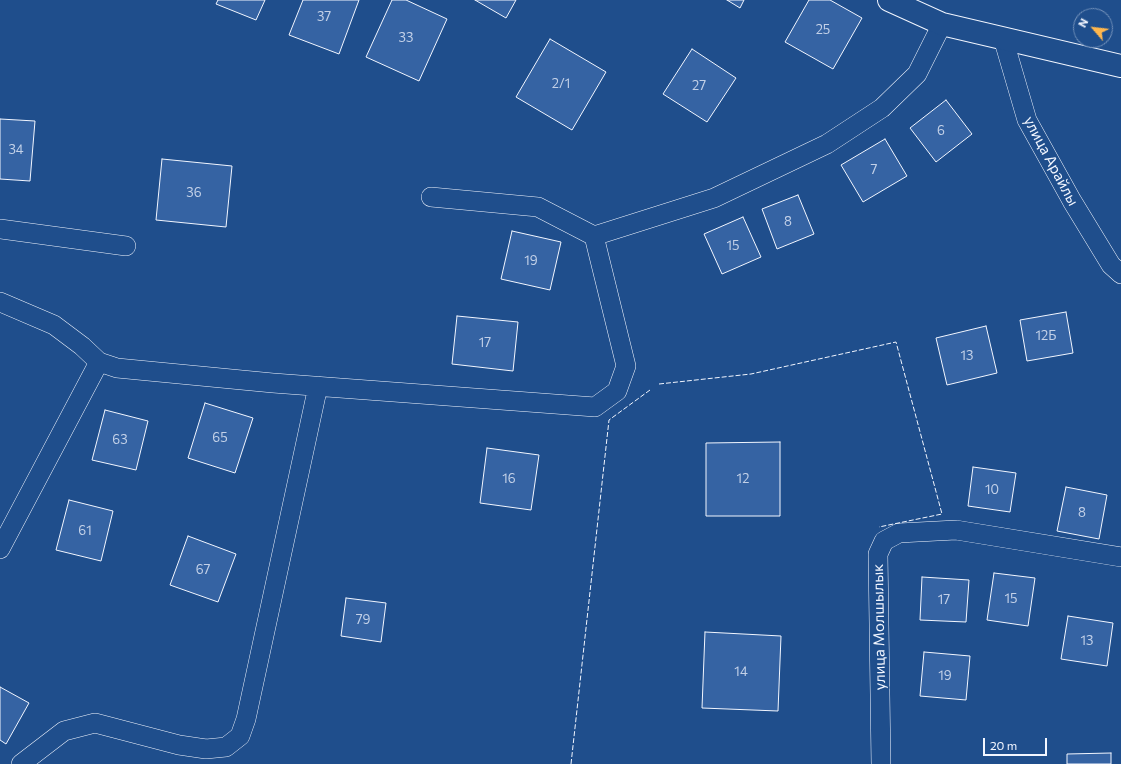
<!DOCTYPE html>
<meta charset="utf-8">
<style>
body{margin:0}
#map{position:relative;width:1121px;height:764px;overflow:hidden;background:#1f4e8c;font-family:Commissioner,sans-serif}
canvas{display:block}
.north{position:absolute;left:1073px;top:8px;width:40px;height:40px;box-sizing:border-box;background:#1f4e8c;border:1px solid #7391ba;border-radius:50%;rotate:298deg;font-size:11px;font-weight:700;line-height:16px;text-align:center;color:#f2f6ff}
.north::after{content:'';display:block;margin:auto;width:14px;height:18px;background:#ffb74d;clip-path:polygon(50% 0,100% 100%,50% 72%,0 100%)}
.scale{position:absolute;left:983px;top:738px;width:64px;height:18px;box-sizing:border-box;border:2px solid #f2f6ff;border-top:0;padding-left:5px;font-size:12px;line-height:14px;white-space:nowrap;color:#f2f6ff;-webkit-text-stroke:3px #1f4e8c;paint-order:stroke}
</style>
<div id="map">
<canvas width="1121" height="764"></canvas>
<div class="north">N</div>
<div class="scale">20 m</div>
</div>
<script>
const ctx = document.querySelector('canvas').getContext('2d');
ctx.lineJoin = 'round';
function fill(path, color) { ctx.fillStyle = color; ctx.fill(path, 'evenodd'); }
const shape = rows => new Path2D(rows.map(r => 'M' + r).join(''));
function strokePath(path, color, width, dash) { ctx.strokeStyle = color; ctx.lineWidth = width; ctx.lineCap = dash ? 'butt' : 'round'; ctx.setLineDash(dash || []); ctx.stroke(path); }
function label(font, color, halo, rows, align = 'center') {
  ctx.font = font + ' Commissioner,sans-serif'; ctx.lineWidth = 3; ctx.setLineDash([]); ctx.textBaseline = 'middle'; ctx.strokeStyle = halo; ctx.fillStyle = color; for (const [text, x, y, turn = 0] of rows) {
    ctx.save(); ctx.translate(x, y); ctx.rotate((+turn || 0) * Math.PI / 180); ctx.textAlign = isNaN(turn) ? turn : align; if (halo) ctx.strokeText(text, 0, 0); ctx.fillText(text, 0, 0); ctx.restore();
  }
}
const building = shape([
 [218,0,265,0,256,20,216,4,218,0],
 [303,0,359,0,339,54,289,35,303,0],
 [392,0,406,0,447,19,419,81,366,57,392,0],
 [475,0,516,0,506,18,475,0],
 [727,0,744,0,740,8,727,0],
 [809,0,830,0,862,18,833,69,785,42,809,0],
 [550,39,606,72,572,130,516,97,550,39],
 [692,49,736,78,707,122,663,94,692,49],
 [946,100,972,134,936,162,910,128,946,100],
 [0,119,35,121,30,181,0,179,0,119],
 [885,139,907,176,863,202,841,165,885,139],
 [162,159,232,166,226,227,156,220,162,159],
 [798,195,814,234,777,249,762,209,798,195],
 [743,217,761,257,722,274,704,234,743,217],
 [512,231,561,242,550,290,501,279,512,231],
 [1066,312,1073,353,1027,361,1020,320,1066,312],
 [457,316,518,322,513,371,452,364,457,316],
 [986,326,997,373,947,385,936,338,986,326],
 [205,403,253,418,235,473,188,458,205,403],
 [105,410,148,421,136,470,92,460,105,410],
 [780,442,780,516,706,516,706,443,780,442],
 [487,448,539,455,531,510,480,503,487,448],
 [973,467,1016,473,1010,512,968,506,973,467],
 [1066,487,1107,495,1099,539,1057,531,1066,487],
 [69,500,113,511,101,561,56,550,69,500],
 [188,536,236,554,218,602,170,585,188,536],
 [994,573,1035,578,1028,626,987,620,994,573],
 [922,577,969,580,966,622,920,620,922,577],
 [346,598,386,603,381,642,341,636,346,598],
 [1068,616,1113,623,1107,666,1061,659,1068,616],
 [705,632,781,636,778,711,702,708,705,632],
 [924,652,970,656,966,700,920,696,924,652],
 [0,687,29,703,6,744,0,740,0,687],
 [1111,753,1111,764,1067,764,1067,754,1111,753]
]);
const street = shape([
 [1003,38,1027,120,1072,201,1111,265,1121,274],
 [431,197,538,207,594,236,714,198,827,144,882,108,917,74,942,24],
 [0,229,126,246],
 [0,302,54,325,82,346,99,362,117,368,273,383,595,407,617,391,626,366,594,236],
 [0,549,99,362],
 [21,764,64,731,95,723,179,745,206,749,226,747,240,736,246,719,318,386],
 [881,764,878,554,884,541,899,533,956,530,1121,557]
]);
const secondary = shape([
 [889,0,942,24,1121,66]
]);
const fence = shape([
 [659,384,751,374,896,342,942,514,879,527],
 [571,764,609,420,650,390]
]);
const numberNames = [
 ["37",324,17],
 ["25",823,30],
 ["33",406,38],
 ["2/1",561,84],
 ["27",699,86],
 ["6",941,131],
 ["34",16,150],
 ["7",874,170],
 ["36",194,193],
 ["8",788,222],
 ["15",733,246],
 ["19",531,261],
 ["12Б",1046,336],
 ["17",485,343],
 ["13",967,356],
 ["65",220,438],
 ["63",120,440],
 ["16",509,479],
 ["12",743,479],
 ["10",992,490],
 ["8",1082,513],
 ["61",85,531],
 ["67",203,570],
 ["15",1011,599],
 ["17",944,600],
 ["79",363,620],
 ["13",1087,641],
 ["14",741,672],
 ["19",945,676]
];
const streetNames = [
 ["улица Арайлы",1051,161,62],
 ["улица Молшылык",879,627,-91]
];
fill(building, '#3563a3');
strokePath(building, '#f2f6ff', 1);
strokePath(street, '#f2f6ff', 20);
strokePath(secondary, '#f2f6ff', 24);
strokePath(street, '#1f4e8c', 19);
strokePath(secondary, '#1f4e8c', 22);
strokePath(fence, '#f2f6ff', 1, [5, 2]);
label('13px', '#c3d1e8', null, numberNames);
label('15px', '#f2f6ff', '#1f4e8c', streetNames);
</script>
